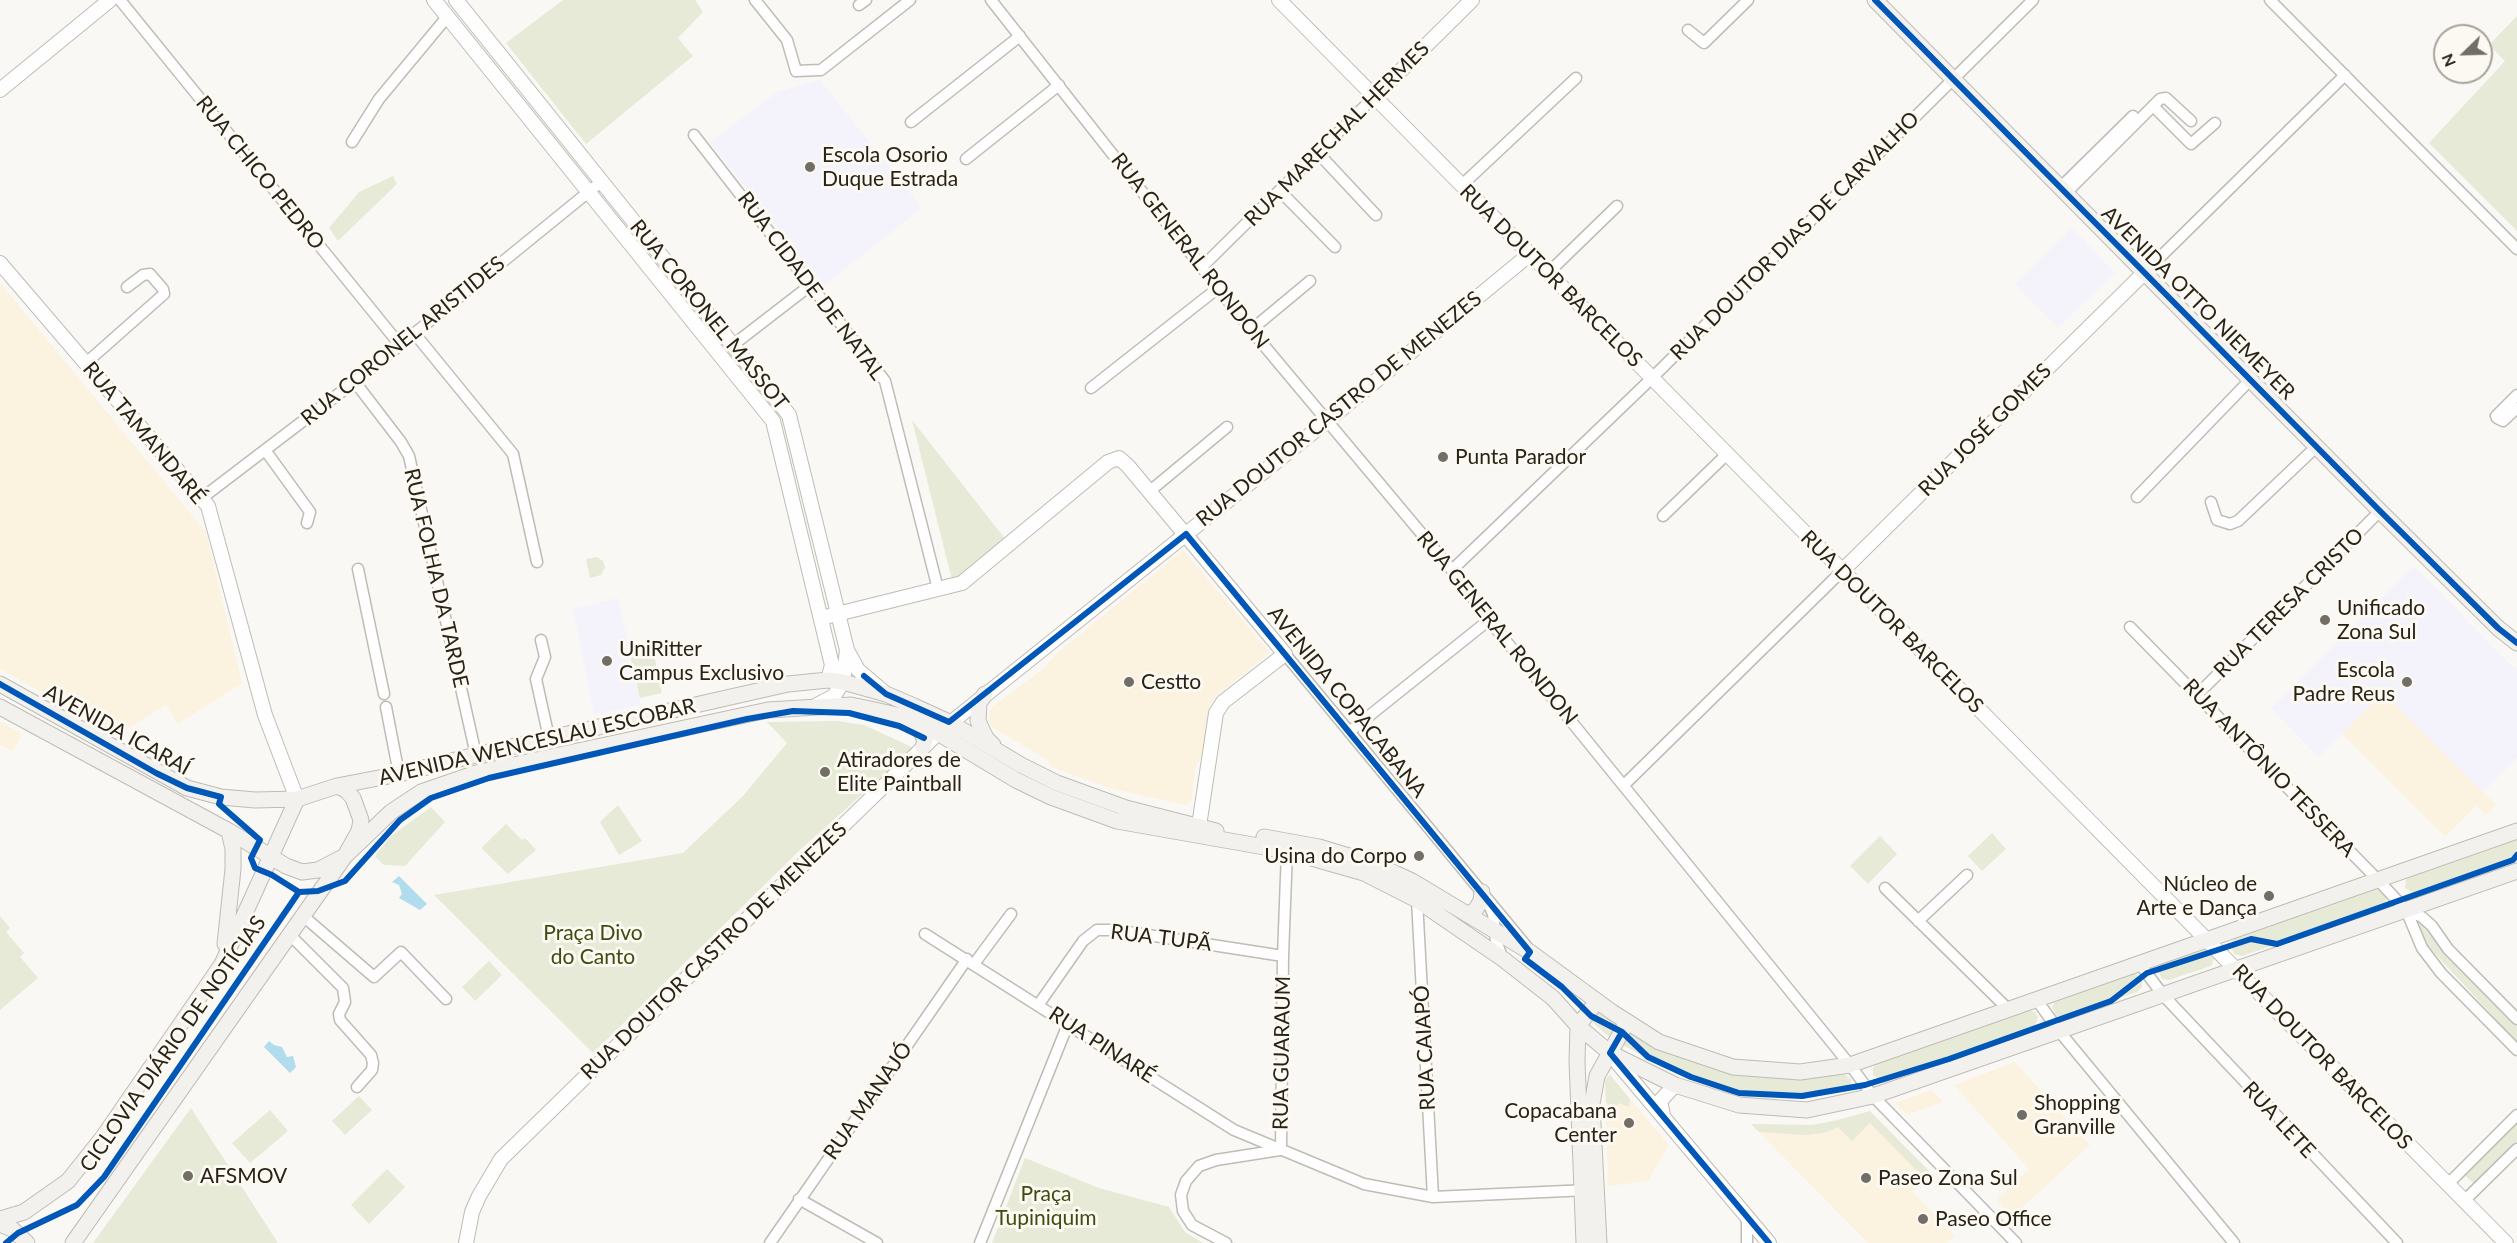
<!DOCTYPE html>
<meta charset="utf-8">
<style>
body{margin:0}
#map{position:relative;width:2517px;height:1243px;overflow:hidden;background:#faf8f5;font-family:Lato,sans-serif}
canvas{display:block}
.north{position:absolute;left:2433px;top:24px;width:60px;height:60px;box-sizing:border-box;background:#fcf9f3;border:2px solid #a7a39b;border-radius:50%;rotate:247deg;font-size:16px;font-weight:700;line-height:24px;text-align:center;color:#282217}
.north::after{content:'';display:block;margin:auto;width:21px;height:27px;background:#726d65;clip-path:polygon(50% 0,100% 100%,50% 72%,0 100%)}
</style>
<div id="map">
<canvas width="2517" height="1243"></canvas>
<div class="north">N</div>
</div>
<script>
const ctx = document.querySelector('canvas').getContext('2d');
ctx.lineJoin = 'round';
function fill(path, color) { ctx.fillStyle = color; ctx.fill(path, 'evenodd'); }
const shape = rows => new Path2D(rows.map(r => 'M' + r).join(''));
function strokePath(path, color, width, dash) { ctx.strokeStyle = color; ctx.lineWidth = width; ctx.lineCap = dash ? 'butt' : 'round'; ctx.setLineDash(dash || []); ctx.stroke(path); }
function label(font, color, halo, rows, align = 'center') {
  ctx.font = font + ' Lato,sans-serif'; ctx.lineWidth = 6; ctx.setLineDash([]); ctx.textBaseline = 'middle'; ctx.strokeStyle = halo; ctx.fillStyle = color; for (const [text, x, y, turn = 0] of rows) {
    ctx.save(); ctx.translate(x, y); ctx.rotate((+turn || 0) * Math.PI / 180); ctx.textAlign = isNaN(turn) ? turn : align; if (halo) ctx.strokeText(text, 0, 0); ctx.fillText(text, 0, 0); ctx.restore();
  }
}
const built = shape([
 [0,283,206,532,242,683,178,724,166,705,118,735,0,669],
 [1183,550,1270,653,1216,696,1209,708,1203,754,1196,766,1191,802,1185,805,1109,788,1051,767,1049,761,992,727,988,718,991,708,1044,668,1055,655],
 [2383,692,2496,805,2486,815,2476,806,2445,837,2342,734],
 [0,721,22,734,13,751,0,745],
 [2015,1062,2090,1145,2012,1217,1996,1200,2029,1169,1954,1085],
 [1610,1075,1669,1145,1648,1181,1608,1186,1605,1080],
 [1932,1090,1943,1102,1907,1115,1895,1103],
 [1870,1111,1932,1174,1913,1192,1955,1236,1947,1243,1868,1243,1751,1124,1812,1125,1838,1120]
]);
const education = shape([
 [820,80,922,208,823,286,710,142,777,92],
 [2072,228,2115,273,2058,328,2015,284],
 [2414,566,2517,671,2517,758,2483,792,2383,693,2318,757,2271,708],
 [618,598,641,705,594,715,573,609]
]);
const green = shape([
 [563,0,695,0,703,12,678,38,693,56,586,144,506,43],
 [2517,16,2517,231,2429,143,2505,61,2489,45],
 [393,176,397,184,338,241,329,228,359,192],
 [912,420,1006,540,969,572,952,580],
 [597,557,603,561,605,567,601,575,590,578,586,559],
 [653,650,662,693,640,698,630,656],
 [837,721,864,725,914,748,801,849,593,1053,434,895,683,853,743,796,787,743,767,722],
 [618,805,642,841,619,855,600,822],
 [431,807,445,822,405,866,384,865,375,856,391,836],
 [506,824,522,840,525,838,536,850,508,874,481,848],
 [1992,833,2006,849,1982,871,1968,856],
 [1880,836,1897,854,1868,884,1850,866],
 [2517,836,2517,859,2417,895,2405,888,2406,880,2411,874],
 [2371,888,2381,890,2387,899,2382,907,2242,956,2234,954,2230,944,2236,937],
 [0,916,10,928,6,932,24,953,20,957,38,978,0,1010],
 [2417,920,2423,921,2454,961,2517,1027,2517,1042,2428,946,2416,924],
 [2203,947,2211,950,2214,959,2211,966,2169,980,2162,979,2157,969,2162,963],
 [489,961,502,975,475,1001,462,987],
 [2127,974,2136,974,2142,980,2142,987,2137,992,2062,1017,2056,1016,2052,1007,2055,1001],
 [2028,1010,2035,1012,2038,1017,2034,1028,1884,1083,1873,1075,1873,1068,1878,1062],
 [1596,1011,1616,1024,1617,1027,1613,1035,1608,1036,1592,1022,1591,1019],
 [1628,1031,1655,1048,1716,1070,1739,1074,1841,1072,1851,1079,1851,1086,1846,1091,1802,1096,1773,1097,1739,1093,1697,1080,1637,1053,1621,1044],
 [1610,1075,1630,1099,1629,1107,1619,1103,1613,1109,1606,1102,1605,1080],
 [359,1096,372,1110,345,1135,332,1121],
 [191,1108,278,1243,93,1243],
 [270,1110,288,1131,250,1163,232,1143],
 [1870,1111,1932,1174,1926,1180,1870,1123,1852,1141,1838,1127,1824,1133,1805,1135,1759,1132,1751,1124,1812,1125,1838,1120],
 [2517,1124,2517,1141,2474,1184,2465,1175],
 [1025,1158,1099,1188,1169,1207,1185,1232,1203,1243,992,1243],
 [387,1169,405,1187,369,1224,351,1205]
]);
const water = shape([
 [399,876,427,904,420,910,399,898,402,894,399,885,392,882],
 [269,1041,274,1045,282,1047,287,1057,293,1056,296,1067,290,1073,264,1047]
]);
const minor = shape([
 [120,0,400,345],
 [755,0,787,40,796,71,821,70,910,0],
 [991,0,1251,330,1452,570,1489,620,1850,1065,1873,1096,2016,1243],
 [2270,0,2517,249],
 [859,5,866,0],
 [1688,30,1704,43,1748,0],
 [2153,106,2160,99,2166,98,2191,121],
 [911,122,1020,36],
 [694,135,885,381,938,589],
 [352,142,379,99,447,17],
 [1318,153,1376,215],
 [966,159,1059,85],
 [1462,185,1576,78],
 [2061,187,2133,116],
 [1280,191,1335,247],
 [2066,193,2153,106,2191,144,2215,123],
 [1202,267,1375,96],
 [2145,272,2345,75],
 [1548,273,1617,206],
 [1251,330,1310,281],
 [415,334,513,454,537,562],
 [733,345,812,284],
 [86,363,164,294,163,289,150,274,143,275,127,287],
 [355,382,401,442,409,456,476,755],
 [1091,388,1218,288],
 [2517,395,2496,416,2497,418,2503,421,2517,408],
 [265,450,310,512,307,523],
 [1150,491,1227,427],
 [2137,497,2250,380],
 [202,498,362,376,602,181],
 [2211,502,2217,520,2230,524,2238,521,2316,447],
 [1663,516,1727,454],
 [358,569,384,694],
 [1452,570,1652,378,2033,0],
 [2130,627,2378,880,2406,910,2422,948,2441,973,2517,1050],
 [541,640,545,657,536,679,549,738],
 [1285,654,1527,947],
 [2197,695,2380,511],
 [386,707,399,774],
 [1349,732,1489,620],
 [1624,785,1842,571],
 [1885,888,2008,1009],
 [1417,900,1433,1197],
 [1489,905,1493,914,1496,941,1503,959],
 [2406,910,2422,917,2432,926,2448,949,2517,1019],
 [302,915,374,977,401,952,446,999],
 [1918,921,1967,875],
 [289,934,343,988,345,1002,339,1014,340,1020,371,1055,373,1063,372,1070,357,1087],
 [925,934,1234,1130,1364,1184,1433,1197,1588,1190],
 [2139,963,2163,995,2397,1243],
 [974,964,1011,914],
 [2036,999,2059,1031,2234,1243],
 [1039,1004,1083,941,1097,930,1116,930,1283,956],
 [1281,1149,1283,956,1287,851],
 [2447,1185,2517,1115],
 [799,1199,877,1243],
 [2464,1201,2517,1149],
 [1747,1217,1747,1243],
 [770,1243,967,959],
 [980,1243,1068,1024],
 [1226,1243,1192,1225,1183,1211,1181,1195,1186,1181,1199,1166,1216,1160,1280,1150]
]);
const tertiary = shape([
 [434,0,773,421,832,665,828,680],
 [456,0,789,415,847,650,843,682,834,696,817,705],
 [1279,0,2506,1243],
 [0,90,110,0],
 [1375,96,1472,0],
 [0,263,208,506,265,715,297,799],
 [1842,571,2145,272],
 [821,618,962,583,1108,462,1119,458,1128,466,1285,654,1223,702,1216,713,1199,826],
 [847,650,858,670,885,693],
 [1611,1055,1769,1243],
 [1663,1115,1660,1101,1675,1085],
 [466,1243,472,1212,479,1196,501,1159,938,733,1327,421,1530,254]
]);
const secondary = shape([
 [1875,0,2380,511,2498,628,2517,643],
 [0,684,187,788,221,797,255,800,297,799,337,786,399,774,484,753,788,684,828,680,843,682,886,694,914,706,949,722,1021,765,1057,783,1126,808,1216,831],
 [985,694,979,703,978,721,986,738,993,745],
 [0,707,229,831,286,866,302,872,318,870,345,856,391,812,421,792,476,773,768,710,851,705,875,710,905,717,938,733,1016,780,1051,797,1117,821,1287,851,1364,873,1417,900,1503,959,1553,998,1578,1026,1610,1053,1675,1085,1739,1105,1807,1110,1873,1096,2517,871],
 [912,722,921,731,925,741,923,747],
 [1264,837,1319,847,1375,864,1412,881,1530,952,1612,1012,1659,1042,1733,1067,1800,1072,1850,1065,2517,831],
 [1470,914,1476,909,1481,901,1482,892],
 [225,944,233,869,233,849,229,831],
 [0,1219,24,1212,68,1181,103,1137,222,964,297,799],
 [0,1224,12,1229,27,1243],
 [73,1243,345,856,359,831,361,820,353,798,346,790,337,786],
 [1584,1243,1577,1061,1578,1026,1597,1001],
 [1599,1243,1592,1104,1597,1076,1627,1022]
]);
const cycleway = shape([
 [1875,0,2380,511,2498,628,2517,643],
 [864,676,886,694,949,722,1186,534,1530,952,1525,959,1562,987,1591,1016,1622,1032,1648,1057,1691,1077,1739,1093,1802,1096,1865,1085,1949,1059,2111,1001,2147,973,2251,939,2277,944,2513,860,2517,855],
 [0,684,156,773,187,788,221,797,219,804,260,840,251,858,255,868,272,875,299,892,318,891,345,881,400,820,431,798,489,778,747,719,793,711,849,713,899,726,924,738],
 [1622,1032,1610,1053,1769,1243],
 [6,1243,18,1233,77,1205,104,1177,299,892]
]);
const markers = [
 [810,167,6,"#726d65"],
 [1443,457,6,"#726d65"],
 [2325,620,6,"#726d65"],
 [607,661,6,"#726d65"],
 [1129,682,6,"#726d65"],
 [2407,682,6,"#726d65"],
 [825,772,6,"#726d65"],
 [1419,856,6,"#726d65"],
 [2269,896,6,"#726d65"],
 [2022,1115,6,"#726d65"],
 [1629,1123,6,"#726d65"],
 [188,1176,6,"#726d65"],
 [1866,1178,6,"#726d65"],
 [1923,1219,6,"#726d65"]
];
const streetNames = [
 ["RUA MARECHAL HERMES",1337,134,-45],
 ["RUA CHICO PEDRO",260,173,51],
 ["RUA DOUTOR DIAS DE CARVALHO",1795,236,-45],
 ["RUA GENERAL RONDON",1190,251,52],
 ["RUA DOUTOR BARCELOS",1551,276,45],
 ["RUA CIDADE DE NATAL",811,286,53],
 ["AVENIDA OTTO NIEMEYER",2198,303,45],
 ["RUA CORONEL MASSOT",709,315,51],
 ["RUA CORONEL ARISTIDES",403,341,-39],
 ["RUA DOUTOR CASTRO DE MENEZES",1339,409,-39],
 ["RUA JOSÉ GOMES",1985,430,-45],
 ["RUA TAMANDARÉ",144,433,50],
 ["RUA FOLHA DA TARDE",436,578,77],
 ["RUA TERESA CRISTO",2289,603,-45],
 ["RUA DOUTOR BARCELOS",1892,622,45],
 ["RUA GENERAL RONDON",1497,628,51],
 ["AVENIDA COPACABANA",1347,702,51],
 ["AVENIDA ICARAÍ",117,730,29],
 ["AVENIDA WENCESLAU ESCOBAR",537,742,-13],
 ["RUA ANTÔNIO TESSERA",2269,768,46],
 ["RUA TUPÃ",1161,938,7],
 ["RUA DOUTOR CASTRO DE MENEZES",714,951,-44],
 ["CICLOVIA DIÁRIO DE NOTÍCIAS",173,1044,-55],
 ["RUA PINARÉ",1102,1045,33],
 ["RUA CAIAPÓ",1425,1048,-93],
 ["RUA GUARAUM",1282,1053,-89],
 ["RUA DOUTOR BARCELOS",2322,1057,46],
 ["RUA MANAJÓ",868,1101,-55],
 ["RUA LETE",2279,1120,47]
];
const poiNames = [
 ["Escola Osorio",822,155],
 ["Duque Estrada",822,179],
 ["Punta Parador",1455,457],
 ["Unificado",2337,608],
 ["Zona Sul",2337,632],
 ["UniRitter",619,649],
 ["Campus Exclusivo",619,673],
 ["Escola",2395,670,"right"],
 ["Padre Reus",2395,694,"right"],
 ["Cestto",1141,682],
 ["Atiradores de",837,760],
 ["Elite Paintball",837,784],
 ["Usina do Corpo",1407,856,"right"],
 ["Núcleo de",2257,884,"right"],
 ["Arte e Dança",2257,908,"right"],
 ["Shopping",2034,1103],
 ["Granville",2034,1127],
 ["Copacabana",1617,1111,"right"],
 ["Center",1617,1135,"right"],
 ["AFSMOV",200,1176],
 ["Paseo Zona Sul",1878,1178],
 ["Paseo Office",1935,1219]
];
const parkNames = [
 ["Praça Divo",593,933],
 ["do Canto",593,957],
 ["Praça",1046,1194],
 ["Tupiniquim",1046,1218]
];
fill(built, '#fcf2e0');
fill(education, '#f4f2fa');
fill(green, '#e6ead6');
fill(water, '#b0dced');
strokePath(minor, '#bfbcb5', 13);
strokePath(tertiary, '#bfbcb5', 16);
strokePath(secondary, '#bfbcb5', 17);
strokePath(minor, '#fefefe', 10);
strokePath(tertiary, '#fefefe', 14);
strokePath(secondary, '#f2f1ee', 15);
strokePath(cycleway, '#0057b8', 6);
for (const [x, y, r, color] of markers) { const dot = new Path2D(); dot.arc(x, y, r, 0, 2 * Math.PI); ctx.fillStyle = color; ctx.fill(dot); strokePath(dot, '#fcf9f3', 2); }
label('21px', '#282217', '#fcf9f3', streetNames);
label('21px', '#282217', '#fcf9f3', poiNames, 'left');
label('21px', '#404c0f', '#fcf9f3', parkNames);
</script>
